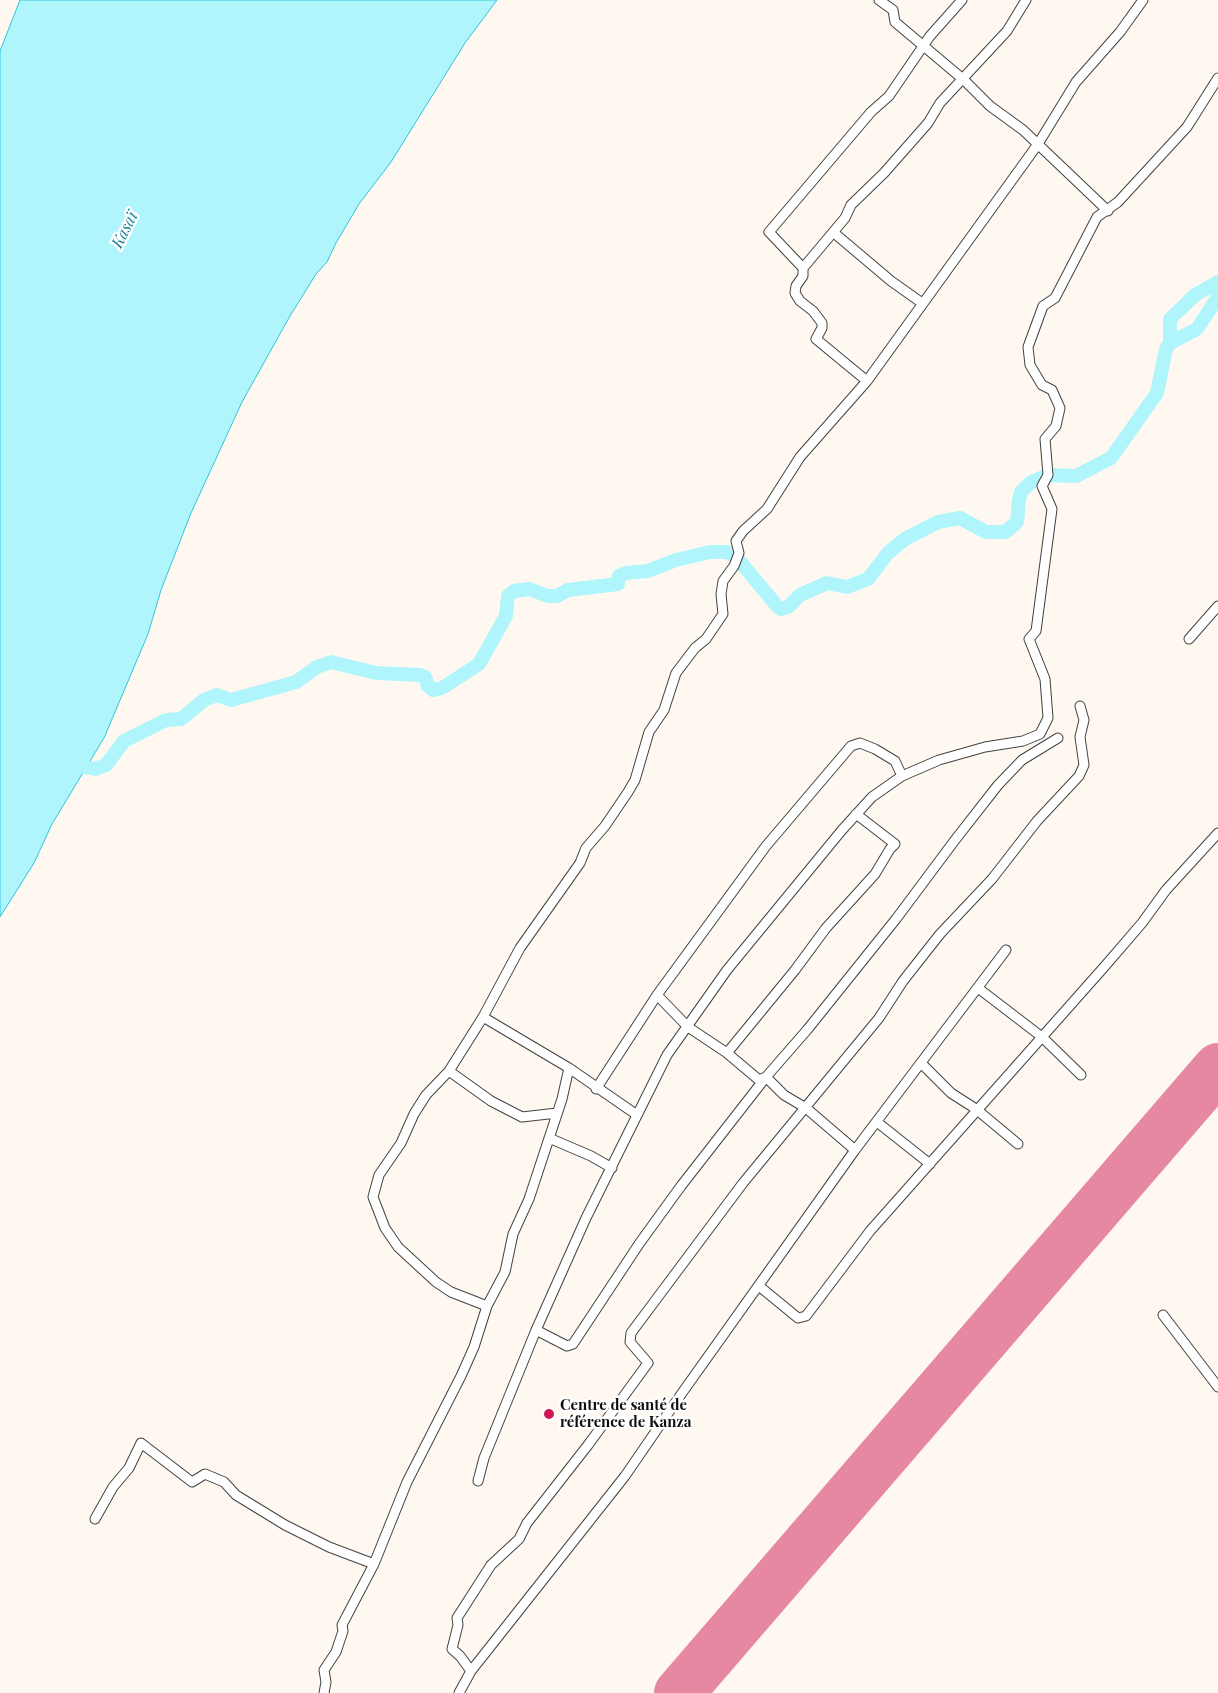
<!DOCTYPE html>
<meta charset="utf-8">
<style>
body{margin:0}
canvas{display:block;background:#fff8f1}
</style>
<canvas width="1218" height="1693"></canvas>
<script>
const ctx = document.querySelector('canvas').getContext('2d');
ctx.lineJoin = 'round';
function fill(path, color) { ctx.fillStyle = color; ctx.fill(path, 'evenodd'); }
const shape = rows => new Path2D(rows.map(r => 'M' + r).join(''));
function strokePath(path, color, width, dash) { ctx.strokeStyle = color; ctx.lineWidth = width; ctx.lineCap = dash ? 'butt' : 'round'; ctx.setLineDash(dash || []); ctx.stroke(path); }
function label(font, color, halo, rows, align = 'center') {
  ctx.font = font + ' "Playfair Display",serif'; ctx.lineWidth = 5; ctx.setLineDash([]); ctx.textBaseline = 'middle'; ctx.strokeStyle = halo; ctx.fillStyle = color; for (const [text, x, y, turn = 0] of rows) {
    ctx.save(); ctx.translate(x, y); ctx.rotate((+turn || 0) * Math.PI / 180); ctx.textAlign = isNaN(turn) ? turn : align; if (halo) ctx.strokeText(text, 0, 0); ctx.fillText(text, 0, 0); ctx.restore();
  }
}
const water = shape([
 [20,0,497,0,465,43,391,162,359,204,336,243,327,262,316,274,290,316,242,402,191,513,161,590,148,634,104,738,52,824,34,863,0,917,0,51,20,0]
]);
const river = shape([
 [1170,343,1170,319,1195,295,1218,282],
 [71,764,95,769,106,765,124,741,166,720,181,719,204,700,217,695,231,700,296,682,317,667,331,662,376,673,420,675,425,677,428,686,433,690,442,688,479,664,506,616,508,596,514,591,529,589,548,596,557,596,568,590,618,584,619,576,626,573,648,571,676,560,710,552,727,552,737,558,777,606,781,609,788,607,800,595,827,583,847,587,868,579,888,553,905,539,938,522,960,518,986,532,1005,532,1017,522,1019,500,1021,492,1030,483,1048,475,1076,476,1111,458,1157,393,1166,349,1170,343,1197,329,1218,297]
]);
const runway = shape([
 [679,1693,1218,1068]
]);
const minor = shape([
 [879,0,893,10,895,22,964,80,990,106,1023,130,1108,211],
 [833,232,891,281,922,303],
 [803,268,845,218,851,205,884,173,928,123,940,103,1007,31,1026,0],
 [867,381,816,339,822,328,822,323,813,311,800,301,795,293,796,286,803,276,803,268,769,232,871,112,889,96,930,36,962,0],
 [1189,639,1218,606],
 [978,988,1042,1037,1081,1075],
 [657,995,688,1027,727,1053,759,1080,766,1077,784,1095,806,1108,855,1150],
 [483,1017,569,1068,637,1115],
 [727,1053,795,970,826,928,875,874,890,849,895,844,856,814],
 [921,1063,951,1093,976,1109,1018,1144],
 [449,1071,491,1101,522,1117,557,1113],
 [596,1089,657,995,766,846,851,746,860,743,875,749,895,761,902,776],
 [877,1122,930,1164],
 [549,1138,591,1156,612,1168],
 [759,1286,798,1318,806,1316,870,1231,1105,966,1142,923,1166,890,1218,833],
 [487,1306,451,1292,436,1282,398,1247,385,1228,373,1197,379,1175,401,1143,414,1114,426,1095,449,1071,483,1017,520,948,580,863,586,848,605,826,628,792,635,780,649,732,664,710,676,673,695,648,706,639,723,614,721,594,723,581,734,566,739,553,736,541,743,531,767,509,800,457,867,381,1038,144,1076,82,1120,32,1143,0],
 [1163,1315,1218,1387],
 [536,1330,567,1346,573,1344,639,1244,681,1186,766,1077,807,1030,896,919,955,840,998,785,1022,760,1058,738],
 [478,1481,484,1458,536,1330,586,1218,667,1055,727,970,842,830,872,797,902,776,939,760,985,747,1023,741,1040,734,1048,718,1045,679,1029,639,1036,631,1052,509,1042,486,1048,475,1045,439,1056,426,1060,408,1052,390,1042,385,1030,365,1028,347,1043,306,1055,298,1097,217,1118,202,1187,127,1218,78],
 [95,1519,113,1487,129,1468,141,1443,192,1482,205,1474,224,1482,236,1495,285,1525,329,1547,374,1564],
 [471,1671,460,1656,452,1649,458,1625,457,1618,491,1565,519,1539,527,1523,588,1445,648,1363,630,1342,631,1333,743,1183,879,1018,903,981,940,934,992,879,1037,821,1079,776,1084,765,1080,737,1084,720,1080,706],
 [324,1693,326,1682,324,1670,336,1652,343,1631,342,1625,374,1564,407,1482,461,1376,474,1347,487,1306,505,1272,513,1234,529,1199,562,1099,569,1068],
 [459,1693,471,1671,625,1476,682,1393,855,1150,1006,950]
]);
const markers = [
 [549,1414,6,"#cd1853"]
];
const poiNames = [
 ["Centre de santé de",560,1405],
 ["référence de Kanza",560,1422]
];
const waterNames = [
 ["Kasaï",125,230,-63]
];
fill(water, '#b0f5fc');
strokePath(water, '#2fc5da', 1);
strokePath(river, '#b0f5fc', 14);
strokePath(runway, '#e688a2', 50);
strokePath(minor, '#424242', 11);
strokePath(minor, '#fff', 9);
for (const [x, y, r, color] of markers) { const dot = new Path2D(); dot.arc(x, y, r, 0, 2 * Math.PI); ctx.fillStyle = color; ctx.fill(dot); strokePath(dot, '#fff', 2); }
label('bold 15px', '#0f0f0f', '#fff', poiNames, 'left');
label('italic 16px', '#0c8096', '#fff', waterNames);
</script>
